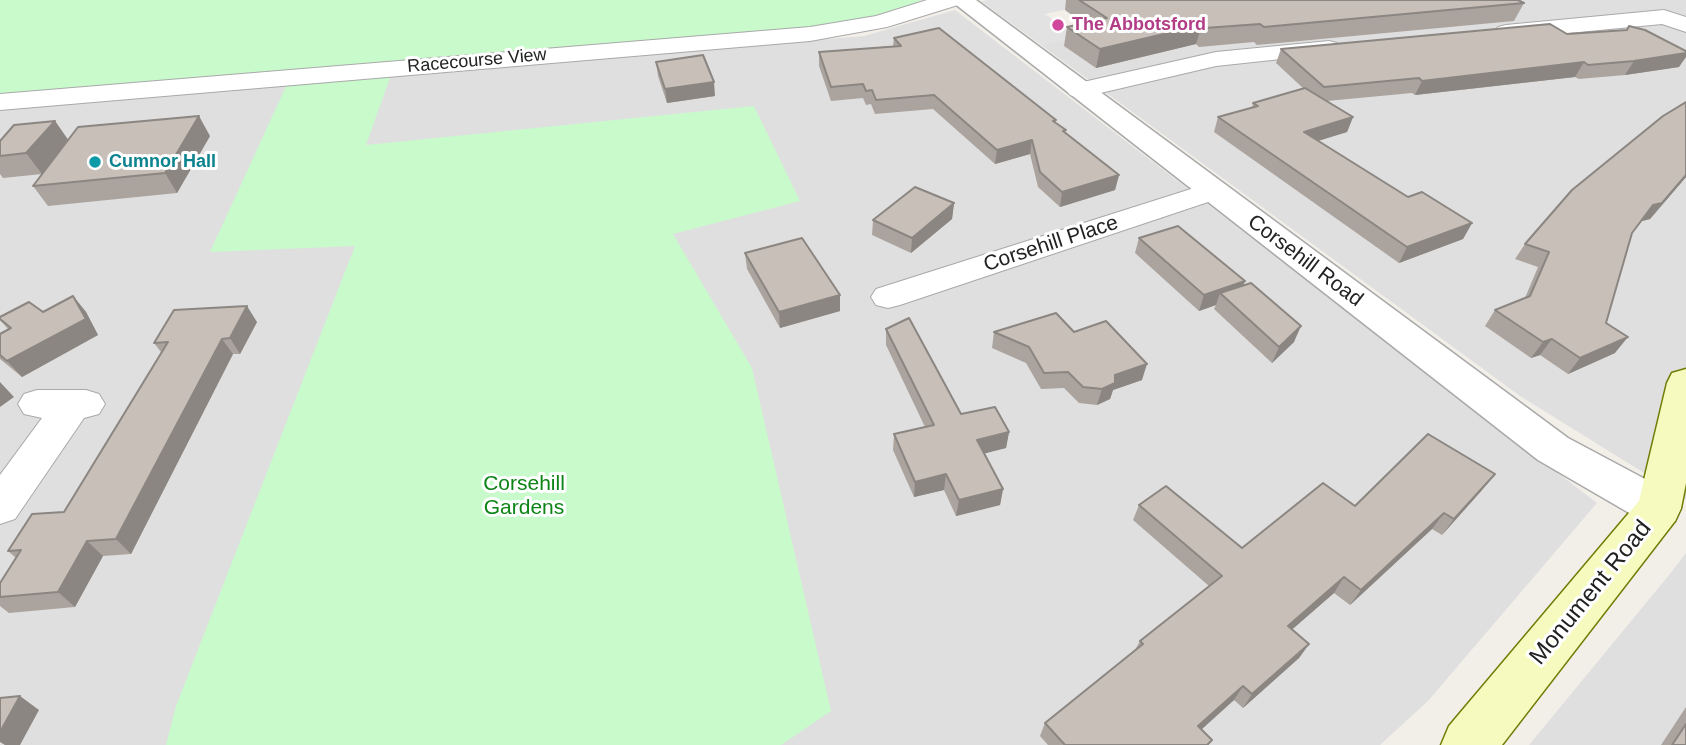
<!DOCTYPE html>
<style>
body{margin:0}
canvas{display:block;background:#f2efe9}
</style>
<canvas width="1686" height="745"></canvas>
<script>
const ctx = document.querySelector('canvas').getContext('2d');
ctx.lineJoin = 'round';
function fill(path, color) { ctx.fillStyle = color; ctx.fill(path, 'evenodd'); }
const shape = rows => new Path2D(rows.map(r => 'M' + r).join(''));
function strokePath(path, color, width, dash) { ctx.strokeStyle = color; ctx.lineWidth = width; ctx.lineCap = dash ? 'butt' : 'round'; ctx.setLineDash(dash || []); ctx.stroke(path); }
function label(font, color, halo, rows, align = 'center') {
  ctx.font = font + ' Arial,sans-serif'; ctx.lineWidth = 6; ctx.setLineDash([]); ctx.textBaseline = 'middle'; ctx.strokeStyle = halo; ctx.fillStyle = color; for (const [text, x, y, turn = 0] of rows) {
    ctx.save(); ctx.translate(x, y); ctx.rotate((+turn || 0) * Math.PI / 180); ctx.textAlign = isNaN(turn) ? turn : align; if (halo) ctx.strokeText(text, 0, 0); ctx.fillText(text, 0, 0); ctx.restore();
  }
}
const residential = shape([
 [1237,0,1686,0,1686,499,1520,396,1041,45],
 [955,10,1597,503,1428,701,1380,745,0,745,0,108,864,36],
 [1686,553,1686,745,1529,745,1669,575]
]);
const park = shape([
 [0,0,922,0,896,13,843,24,0,96],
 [391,75,366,145,754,106,800,201,673,234,752,368,831,711,781,745,166,745,176,706,355,246,210,252,288,82]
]);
const parking = shape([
 [989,0,1107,0,1045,14,1078,37,1041,45,981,1]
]);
const minor = shape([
 [927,0,961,0,958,5,887,27,810,41,0,110,0,94,810,27,876,16,927,0],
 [1664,10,1686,17,1686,32,1662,24,1506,39,1498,37,1494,32,1498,27,1506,25,1664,10],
 [1329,41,1337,43,1341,48,1337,53,1216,66,1079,98,1070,95,1066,90,1070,85,1216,52,1329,41],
 [1213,182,1223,185,1228,191,1223,197,900,305,888,308,876,305,871,297,876,289,1213,182],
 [37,390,86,390,99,394,105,404,99,414,84,418,15,519,0,524,0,475,42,418,24,414,18,404,24,394,37,390]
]);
const tertiary = shape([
 [950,0,976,0,1568,438,1675,495,1681,508,1675,521,1659,526,1643,521,1538,460,950,0]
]);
const secondary = shape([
 [1686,369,1686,483,1681,508,1675,521,1502,745,1441,745,1449,726,1639,501,1667,383,1672,373,1686,369]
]);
const wall = shape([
 [1066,0,1518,0,1524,3,1514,21,1257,45,1254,42,1199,47,1196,44,1096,68,1064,46,1067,27,1084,24,1065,10],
 [1567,34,1679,67,1625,75,1579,79,1575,77,1415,95,1412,93,1327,101,1353,117,1347,132,1318,141,1408,197,1472,223,1463,239,1399,263,1214,132,1218,117,1252,108,1253,103,1304,89,1276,63,1281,49],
 [894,38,1056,120,1055,123,1065,133,1119,175,1115,190,1060,207,1038,187,1030,154,995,164,933,109,875,114,871,104,866,105,863,98,831,101,819,66,819,52,893,46],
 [656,62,715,96,667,103,658,76],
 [1686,102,1686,177,1650,219,1642,221,1631,234,1606,323,1615,353,1568,374,1540,355,1531,358,1485,326,1495,310,1525,298,1538,267,1515,259,1525,244],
 [55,121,68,140,210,136,177,193,48,206,33,186,42,174,3,178,0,174,0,141],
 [954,203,952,219,911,253,872,235,873,220],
 [1139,238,1245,281,1243,285,1294,342,1272,363,1214,309,1216,305,1199,311,1135,253],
 [745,253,840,295,840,311,780,328,747,269],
 [73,296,86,312,98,335,22,377,0,359,0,334,8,329,0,320,43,312],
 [257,322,240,354,233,354,131,554,103,556,75,607,9,613,0,606,0,583,16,558,8,551,64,512,161,352,154,343],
 [886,329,961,414,1009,432,1006,448,984,453,1003,489,1000,505,956,516,944,490,914,497,893,450,894,434,925,427,886,345],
 [994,332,1074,332,1142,380,1113,390,1110,399,1097,405,1079,403,1064,388,1041,389,1026,363,992,348],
 [1482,490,1442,535,1432,529,1350,605,1334,593,1292,629,1309,644,1299,658,1243,708,1234,700,1201,729,1209,745,1048,745,1040,736,1045,723,1135,650,1140,641,1209,586,1133,520,1139,505,1242,548,1355,506],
 [1686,707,1686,745,1661,745]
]);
const shadedWall = shape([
 [1202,25,1196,44,1096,68,1100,49],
 [1686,53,1686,57,1679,67,1625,75,1634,61],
 [1584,62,1575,77,1415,95,1422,81],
 [714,82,715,96,667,103,665,89],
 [199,116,210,136,177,193,165,173],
 [1353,117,1347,132,1298,147,1304,132],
 [55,121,69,141,42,174,26,153],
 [1032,140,1030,154,995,164,997,150],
 [1119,175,1115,190,1060,207,1062,192],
 [1686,175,1686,177,1650,219,1642,221,1653,205],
 [954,203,952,219,911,253,912,238],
 [1472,223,1463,239,1399,263,1407,247],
 [1245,281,1239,297,1220,293,1216,305,1199,311,1204,295],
 [840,295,840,311,780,328,779,312],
 [73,296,86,312,98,335,22,377,7,361],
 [247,306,257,322,240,354,230,338],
 [1301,326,1294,342,1272,363,1279,347],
 [1628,337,1615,353,1568,374,1580,358],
 [222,339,233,354,131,554,116,539],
 [1552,339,1540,355,1531,358,1543,342],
 [1147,364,1142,380,1113,390,1110,399,1097,405,1102,389,1115,375],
 [0,382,14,397,0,407],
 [1009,432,1006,448,975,456,977,440],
 [946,474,944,490,914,497,915,482],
 [1495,474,1482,490,1442,535,1454,519],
 [1003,489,1000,505,956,516,959,500],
 [1444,513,1432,529,1350,605,1361,590],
 [87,541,103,556,75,607,58,592],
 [1344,577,1334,593,1279,641,1288,626],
 [1309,644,1299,658,1243,708,1252,694],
 [1243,686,1234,700,1190,740,1198,726],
 [20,696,39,710,20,745,5,745,0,742,0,732]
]);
const building = shape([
 [1079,0,1518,0,1524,3,1264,27,1260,24,1205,28,1202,25,1100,49,1067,27,1107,18,1079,0],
 [1550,24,1567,34,1627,30,1629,26,1645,30,1686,51,1686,53,1634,61,1588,65,1584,62,1422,81,1419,78,1324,87,1281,49,1550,24],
 [939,28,1056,120,1053,121,1066,130,1063,131,1119,175,1062,192,1040,172,1032,140,997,150,934,95,876,100,872,90,866,91,863,84,831,87,819,52,901,46,894,38,939,28],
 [703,55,714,82,665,89,656,62,703,55],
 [1305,88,1353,117,1304,132,1408,197,1422,192,1472,223,1407,247,1218,117,1258,106,1253,103,1305,88],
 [1686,102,1686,175,1662,203,1653,205,1632,233,1606,323,1628,337,1580,358,1552,339,1543,342,1495,310,1530,296,1549,252,1525,244,1572,190,1663,116,1686,102],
 [199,116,165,173,33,186,78,127,199,116],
 [55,121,26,153,0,156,0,141,14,125,55,121],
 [915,187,954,203,912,238,873,220,915,187],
 [1178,226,1245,281,1204,295,1139,238,1178,226],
 [802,238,840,295,779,312,745,253,802,238],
 [1251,283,1301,326,1279,347,1220,293,1251,283],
 [73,296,86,319,7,361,0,355,0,334,11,328,0,319,0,317,29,302,43,312,73,296],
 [247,306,230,338,222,339,116,539,87,541,58,592,0,597,0,583,21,550,8,551,32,514,64,512,168,342,154,343,174,310,247,306],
 [1056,313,1074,332,1106,321,1147,364,1115,375,1115,383,1102,389,1083,387,1068,372,1044,373,1029,347,994,332,1056,313],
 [909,318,961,414,995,407,1009,432,977,440,1003,489,959,500,946,474,915,482,894,434,934,425,886,329,909,318],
 [1428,434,1495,474,1454,519,1444,513,1361,590,1344,577,1288,626,1309,644,1252,694,1243,686,1198,726,1212,740,1207,745,1065,745,1045,723,1143,644,1140,641,1222,576,1139,505,1166,486,1242,548,1323,483,1355,506,1428,434],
 [20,696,0,732,0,698,20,696],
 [1686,724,1686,745,1672,745,1686,724]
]);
const markers = [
 [1058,25,7,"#d1479c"],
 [95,162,7,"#0f9aa8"]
];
const farHotelnames = [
 ["The Abbotsford",1072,25]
];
const farStreetnames = [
 ["Racecourse View",477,61,-5]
];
const farCulturenames = [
 ["Cumnor Hall",109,162]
];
const streetNames = [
 ["Corsehill Place",1051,244,-18],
 ["Corsehill Road",1305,261,37]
];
const parkNames = [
 ["Corsehill",524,484],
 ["Gardens",524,508]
];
const nearStreetnames = [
 ["Monument Road",1591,593,-51]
];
fill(residential, '#e0dfdf');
fill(park, '#c8facc');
fill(parking, '#e2e2e2');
strokePath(minor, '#a9a9a9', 2);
strokePath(tertiary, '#a9a9a9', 3);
strokePath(secondary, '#707d05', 3);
fill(minor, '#fff');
fill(tertiary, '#fff');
fill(secondary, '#f7fabf');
fill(wall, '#aba49e');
fill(shadedWall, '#8b8681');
fill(building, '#c7bfb8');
strokePath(building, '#8b8681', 2);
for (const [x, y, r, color] of markers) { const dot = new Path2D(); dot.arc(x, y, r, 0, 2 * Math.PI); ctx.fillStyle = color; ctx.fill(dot); strokePath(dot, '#fff', 2.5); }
label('bold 18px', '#b23c85', '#fff', farHotelnames, 'left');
label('18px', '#222', '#fff', farStreetnames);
label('bold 18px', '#0d838f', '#fff', farCulturenames, 'left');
label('21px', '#222', '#fff', streetNames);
label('21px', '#0c8416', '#fff', parkNames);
label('24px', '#222', '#fff', nearStreetnames);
</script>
